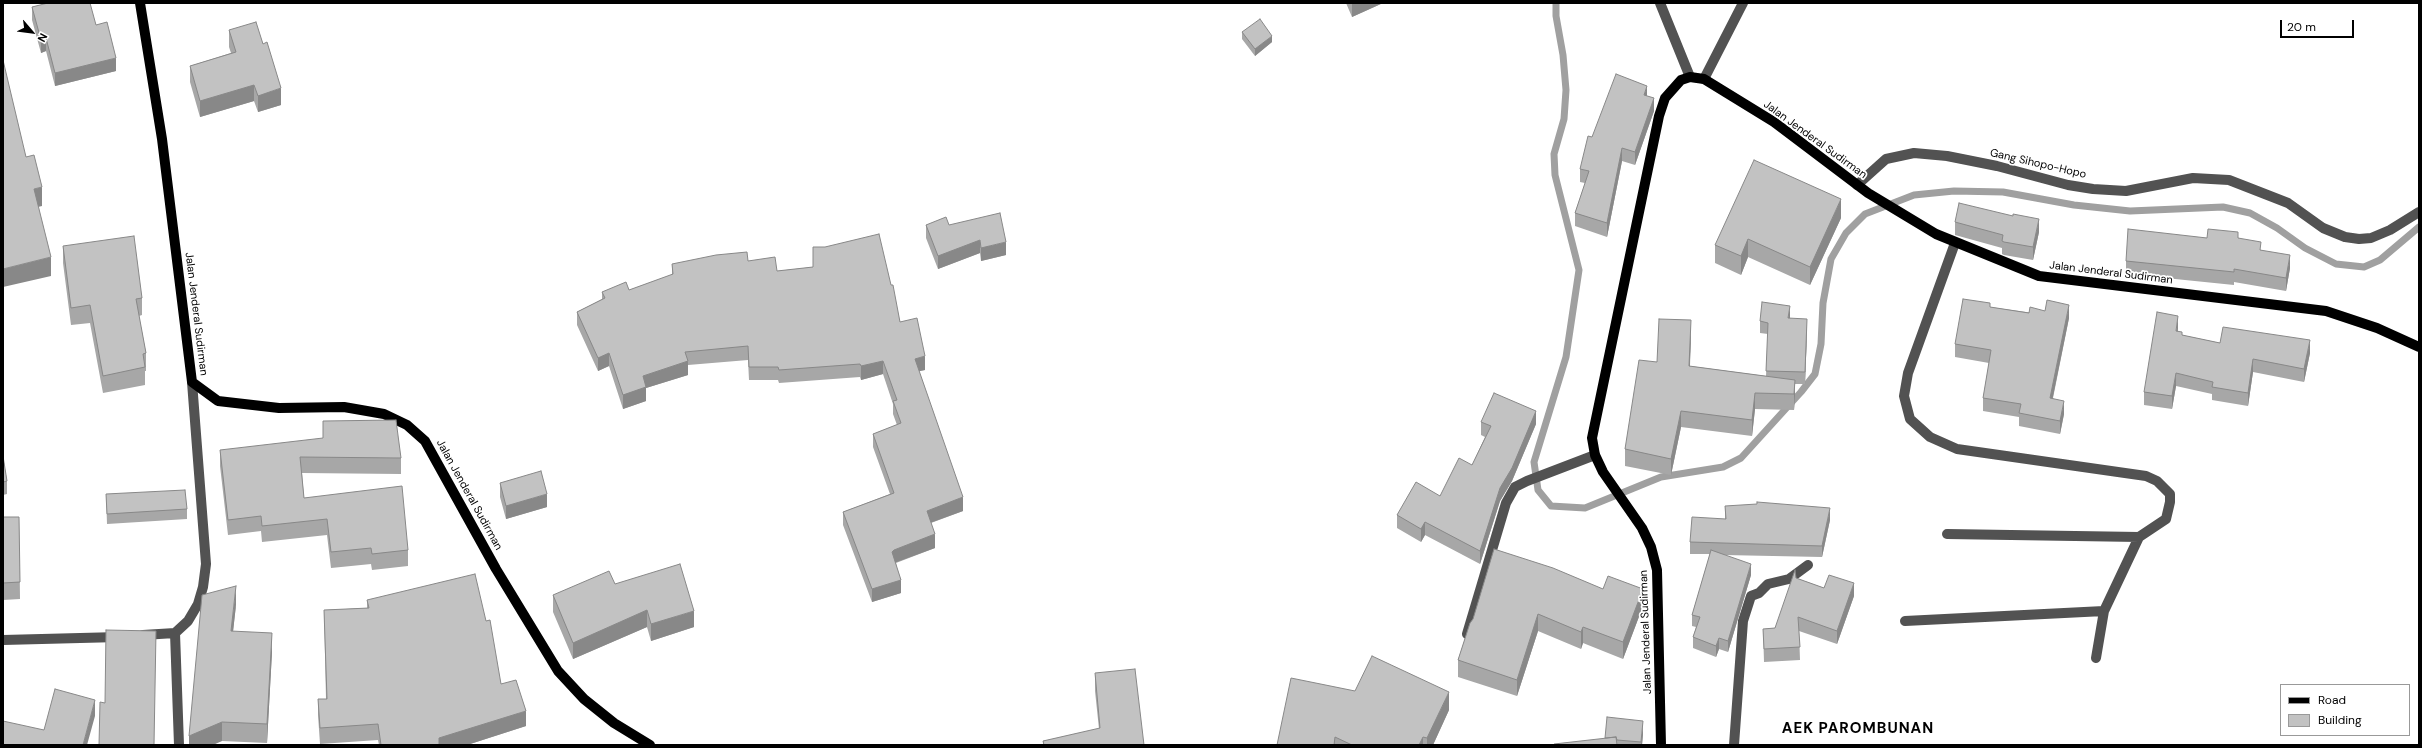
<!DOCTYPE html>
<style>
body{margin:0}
#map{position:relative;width:2422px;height:748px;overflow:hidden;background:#fff;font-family:"DM Sans",sans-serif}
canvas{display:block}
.frame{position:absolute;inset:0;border:4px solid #000;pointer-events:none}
.legend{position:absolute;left:2280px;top:684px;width:130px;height:52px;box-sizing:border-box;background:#fff;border:1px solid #999;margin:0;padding:5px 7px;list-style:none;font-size:12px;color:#000}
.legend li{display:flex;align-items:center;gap:8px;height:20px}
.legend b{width:20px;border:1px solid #999}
.north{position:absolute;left:12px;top:12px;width:40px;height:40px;-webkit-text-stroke:3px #fff;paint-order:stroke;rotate:118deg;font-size:11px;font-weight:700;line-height:16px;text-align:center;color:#000}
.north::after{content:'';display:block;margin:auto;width:14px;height:18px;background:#000;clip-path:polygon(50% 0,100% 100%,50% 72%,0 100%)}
.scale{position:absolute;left:2280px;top:20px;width:74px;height:18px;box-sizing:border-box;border:2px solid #000;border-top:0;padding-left:5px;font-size:12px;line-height:14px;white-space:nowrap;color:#000;-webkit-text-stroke:3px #fff;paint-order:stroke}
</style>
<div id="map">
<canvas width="2422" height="748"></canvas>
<div class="frame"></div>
<ul class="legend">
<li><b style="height:5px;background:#000"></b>Road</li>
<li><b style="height:11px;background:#c2c2c2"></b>Building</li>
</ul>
<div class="north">N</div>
<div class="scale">20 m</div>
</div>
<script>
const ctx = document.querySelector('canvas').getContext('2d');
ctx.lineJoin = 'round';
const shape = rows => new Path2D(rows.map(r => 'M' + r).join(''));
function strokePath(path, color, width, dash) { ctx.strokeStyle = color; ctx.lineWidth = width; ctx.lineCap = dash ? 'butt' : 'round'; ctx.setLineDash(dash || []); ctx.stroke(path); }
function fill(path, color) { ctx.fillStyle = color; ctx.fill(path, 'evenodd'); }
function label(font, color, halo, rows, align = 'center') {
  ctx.font = font + ' "DM Sans",sans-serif'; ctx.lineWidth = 3.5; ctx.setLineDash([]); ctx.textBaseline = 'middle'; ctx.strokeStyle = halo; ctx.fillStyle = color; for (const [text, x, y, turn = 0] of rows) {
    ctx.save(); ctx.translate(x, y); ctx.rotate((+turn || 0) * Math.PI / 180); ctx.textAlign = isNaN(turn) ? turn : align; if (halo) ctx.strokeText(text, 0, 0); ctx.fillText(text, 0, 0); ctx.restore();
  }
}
const stream = shape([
 [1556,3,1556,16,1563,55,1566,90,1564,119,1554,154,1555,175,1579,270,1566,357,1534,462,1538,490,1551,506,1585,508,1661,477,1723,467,1741,458,1801,392,1815,374,1821,344,1823,303,1831,259,1846,233,1865,214,1914,195,1954,191,2003,192,2074,205,2130,211,2223,207,2250,213,2277,228,2305,248,2336,264,2364,267,2380,260,2419,227]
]);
const minor = shape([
 [1660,3,1690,77],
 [1704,79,1743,3],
 [1857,185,1886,159,1914,153,1947,156,1997,166,2068,185,2093,189,2126,191,2193,178,2229,180,2288,203,2323,228,2345,237,2359,239,2371,238,2390,230,2419,212],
 [1955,243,1908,373,1904,396,1910,419,1930,437,1957,449,2146,476,2157,481,2170,494,2170,502,2166,519,2139,537,2104,611,2096,658],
 [1947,534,2139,537],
 [1905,621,2104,611],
 [175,633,179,745],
 [1467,634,1506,503,1515,487,1527,481,1595,455],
 [143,635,175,633,188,621,198,604,203,587,206,564,192,382],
 [3,640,119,637],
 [1734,745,1743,621,1751,596,1759,593,1768,584,1789,579,1808,565]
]);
const major = shape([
 [140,3,162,139,192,382,218,401,279,408,344,407,384,414,407,425,425,441,496,569,558,671,584,699,614,723,650,745],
 [1661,745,1657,570,1651,547,1642,528,1603,472,1595,455,1592,438,1659,116,1665,98,1681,80,1690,77,1704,79,1774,122,1868,193,1936,234,2039,276,2326,311,2377,328,2419,347]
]);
const wall = shape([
 [1346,3,1383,3,1352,17],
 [32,7,96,25,116,71,55,86,46,51,41,53,32,20],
 [229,30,281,105,258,112,254,101,200,117,190,82,190,66,231,53,229,47],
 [1242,32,1272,42,1255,56,1242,39],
 [1647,96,1654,111,1635,165,1622,161,1607,237,1575,226,1575,213,1585,183,1580,182,1580,169,1592,137],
 [1841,218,1810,285,1748,257,1741,275,1715,263,1715,245],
 [1955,222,2039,232,2033,260,2004,255,2002,254,2002,248,1955,235],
 [926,225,949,225,1006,255,981,261,980,253,938,269,926,238],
 [2207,238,2238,238,2261,250,2290,268,2286,291,2234,282,2234,285,2126,274,2126,261],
 [63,246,142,298,142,315,139,316,146,353,146,371,145,371,145,385,103,393,90,323,71,325,63,263],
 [813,247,891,285,900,322,925,370,919,371,963,511,931,523,935,548,896,563,901,593,872,602,843,525,843,512,890,494,873,447,873,434,897,425,893,414,893,404,883,374,861,380,860,377,779,383,778,380,749,380,748,360,688,365,688,375,646,388,646,401,623,409,609,366,598,371,577,325,577,312,602,299,602,292,629,290,672,275,672,264,748,261,777,271,813,267],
 [1990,307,2069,318,2053,398,2064,414,2060,434,2019,426,2019,417,1983,411,1983,398,1989,363,1955,357,1955,344],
 [1790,318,1807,331,1805,384,1795,384,1795,396,1794,410,1755,409,1752,436,1681,427,1671,475,1625,466,1625,449,1657,362,1691,336,1690,366,1766,376,1768,334,1760,333,1760,321],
 [2178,329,2178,332,2182,335,2220,343,2310,353,2304,382,2253,372,2248,406,2212,400,2212,394,2176,386,2172,409,2144,405,2144,392],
 [1481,422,1536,424,1512,481,1500,501,1480,564,1425,535,1421,542,1397,528,1397,515,1440,496,1472,465,1485,437,1481,435],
 [220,450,401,458,401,474,302,473,304,498,408,550,408,566,372,570,371,564,331,568,327,535,262,542,261,531,228,535,220,466],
 [3,456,7,481,7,494,3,495],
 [500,483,547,507,506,519,500,497],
 [106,494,187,509,187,519,107,524],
 [1725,506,1830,520,1822,557,1724,555,1751,575,1728,652,1719,649,1716,657,1693,648,1693,637,1696,627,1692,626,1692,615,1710,554,1690,554,1690,542,1725,519],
 [3,517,19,517,20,599,3,600],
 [1796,578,1824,588,1854,596,1837,644,1799,631,1800,660,1764,662,1763,629,1775,628],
 [615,584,694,627,651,641,647,627,573,659,553,612,553,595],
 [1603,589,1643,606,1623,659,1583,643,1581,649,1538,631,1517,696,1458,677,1458,660,1470,623],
 [367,600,501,684,526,726,467,745,379,745,378,740,320,744,318,715,318,699,326,699,324,610,367,608],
 [236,605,233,631,272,652,267,743,222,741,189,745],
 [1095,673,1144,745,1043,745,1043,741,1099,729,1095,691],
 [1449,710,1433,745,1277,745],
 [1643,734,1642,745,1554,745]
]);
const shadedWall = shape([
 [1355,3,1383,3,1352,17,1352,4],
 [1272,36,1272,42,1255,56,1255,49],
 [46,38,46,51,41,53,41,40],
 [116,58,116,71,55,86,55,73],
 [254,85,254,101,200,117,200,101],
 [1647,86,1647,100,1644,95],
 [281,88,281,105,258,112,258,96],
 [1654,98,1654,111,1635,165,1635,152],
 [1622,148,1622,161,1607,237,1607,223],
 [42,187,42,206,34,208,34,189],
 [1841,199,1841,218,1810,285,1810,267],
 [2039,219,2039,232,2033,260,2033,247],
 [1748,239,1748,257,1741,275,1741,256],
 [980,240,980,253,938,269,938,256],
 [1006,242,1006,255,981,261,981,248],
 [2290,255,2290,268,2286,291,2286,278],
 [51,257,51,276,3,287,3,269],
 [2069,305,2069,318,2050,411,2050,398],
 [1790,306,1790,318,1788,318],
 [2178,316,2178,329,2176,344,2176,331],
 [1807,319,1807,331,1805,384,1805,372],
 [1691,320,1691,336,1689,383,1689,366],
 [2310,340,2310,353,2304,382,2304,369],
 [609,353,609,366,598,371,598,358],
 [925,356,925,370,915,372,915,359],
 [2253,359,2253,372,2248,406,2248,393],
 [688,361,688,375,646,388,646,401,623,409,623,395,643,376],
 [883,361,883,374,861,380,861,366],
 [2176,373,2176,386,2172,409,2172,396],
 [1795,380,1795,396,1794,410,1794,394],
 [1755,393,1755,409,1752,436,1752,420],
 [2064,401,2064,414,2060,434,2060,421],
 [1536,411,1536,424,1512,481,1500,501,1480,564,1480,551,1500,488],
 [1681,411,1681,427,1671,475,1671,459],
 [547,494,547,507,506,519,506,506],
 [963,497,963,511,927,524,927,511],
 [1830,508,1830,520,1822,557,1822,546],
 [1425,522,1425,535,1421,542,1421,529],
 [935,534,935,548,894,563,892,552,894,550],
 [1751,564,1751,575,1728,652,1728,641],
 [901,580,901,593,872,602,872,589],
 [1854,583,1854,596,1837,644,1837,631],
 [236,586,236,605,231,650,231,631],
 [1643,589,1643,606,1623,659,1623,642],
 [647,610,647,627,573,659,573,643],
 [694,611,694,627,651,641,651,624],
 [1538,614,1538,631,1517,696,1517,680],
 [1583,627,1583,643,1581,649,1581,632],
 [272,633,272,652,267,743,267,724],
 [1719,638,1719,649,1716,657,1716,646],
 [1449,692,1449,710,1433,745,1427,745,1427,738],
 [95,700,95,716,87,745,83,745],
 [526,711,526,726,467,745,439,745,439,738],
 [1643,721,1643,734,1642,745,1641,745],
 [222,722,222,741,213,745,189,745,189,736],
 [1335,737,1335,745,1334,745],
 [1423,737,1423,745,1419,745]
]);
const building = shape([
 [48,3,90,3,96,25,107,22,116,58,55,73,46,38,41,40,32,7,48,3],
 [1260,19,1272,36,1255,49,1242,32,1260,19],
 [256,22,263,44,267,42,281,88,258,96,254,85,200,101,190,66,236,52,229,30,256,22],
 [3,60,26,157,34,155,42,187,34,189,51,257,3,269,3,60],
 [1616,74,1647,86,1644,95,1654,98,1635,152,1622,148,1607,223,1575,213,1589,171,1580,169,1588,136,1592,137,1616,74],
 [1754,160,1841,199,1810,267,1748,239,1741,256,1715,245,1754,160],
 [1959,203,2013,216,2013,214,2039,219,2033,247,2004,242,2002,241,2003,235,1955,222,1959,203],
 [1000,213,1006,242,981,248,980,240,938,256,926,225,946,217,949,225,1000,213],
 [2128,229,2207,238,2208,229,2238,232,2238,238,2261,242,2260,250,2290,255,2286,278,2234,269,2234,272,2126,261,2128,229],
 [879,234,891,285,893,285,900,322,917,318,925,356,915,359,963,497,927,511,935,534,894,550,892,552,901,580,872,589,843,512,894,493,873,434,901,423,893,401,897,400,883,361,861,366,860,364,779,370,778,367,749,367,748,346,685,352,688,361,643,376,646,387,623,395,609,353,598,358,577,312,605,298,602,292,626,282,629,290,673,274,672,264,716,255,747,252,748,261,775,257,777,271,813,267,813,247,825,247,879,234],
 [134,236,142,298,136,299,146,353,143,354,145,367,103,376,90,305,71,308,63,246,134,236],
 [1963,299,1990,303,1990,307,2029,313,2030,307,2045,311,2047,300,2069,305,2050,398,2064,401,2060,421,2019,413,2021,404,1983,398,1991,350,1955,344,1963,299],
 [1762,302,1790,306,1788,318,1807,319,1805,372,1766,371,1768,323,1760,321,1762,302],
 [2157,312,2178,316,2176,331,2182,332,2182,335,2220,343,2223,327,2310,340,2304,369,2253,359,2248,393,2212,387,2213,382,2176,373,2172,396,2144,392,2157,312],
 [1659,319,1691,320,1689,366,1795,380,1794,394,1755,393,1752,420,1681,411,1671,459,1625,449,1639,360,1657,362,1659,319],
 [1494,393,1536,411,1512,468,1500,488,1480,551,1425,522,1421,529,1397,515,1416,482,1440,496,1459,458,1472,465,1491,426,1481,422,1494,393],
 [396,420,401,458,300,457,304,498,402,486,408,550,372,554,371,548,331,552,327,519,262,526,261,516,228,520,220,450,323,438,323,421,396,420],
 [3,456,7,481,3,482,3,456],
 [541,471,547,494,506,506,500,483,541,471],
 [185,490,187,509,107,514,106,494,185,490],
 [1757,502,1830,508,1822,546,1690,542,1692,517,1726,519,1725,506,1757,504,1757,502],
 [3,517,19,517,20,582,3,583,3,517],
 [1494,549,1553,568,1603,589,1608,576,1643,589,1623,642,1583,627,1581,632,1538,614,1517,680,1458,660,1470,623,1473,619,1494,549],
 [1711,550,1751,564,1728,641,1719,638,1716,646,1693,637,1700,617,1692,615,1711,550],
 [680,564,694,611,651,624,647,610,573,643,553,595,609,571,615,584,680,564],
 [1795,570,1796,578,1824,588,1829,575,1854,583,1837,631,1798,617,1800,647,1764,649,1763,629,1775,628,1795,570],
 [475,574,486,621,490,620,501,684,516,680,526,711,439,738,439,745,381,745,378,724,320,728,318,699,327,699,324,610,369,608,367,600,475,574],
 [236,586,231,631,272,633,267,724,222,722,189,736,202,595,236,586],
 [106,630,156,631,154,745,99,745,100,702,105,703,106,630],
 [1372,656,1449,692,1427,738,1423,737,1419,745,1352,745,1335,737,1334,745,1277,745,1291,678,1355,691,1372,656],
 [1135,669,1144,745,1044,745,1043,741,1100,728,1095,673,1135,669],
 [55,689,95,700,83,745,3,745,3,721,44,730,55,689],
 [1607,717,1643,721,1641,742,1617,740,1616,737,1605,738,1607,717],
 [1616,737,1617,745,1555,745,1554,744,1616,737]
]);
const streetNames = [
 ["Jalan Jenderal Sudirman",1815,140,36],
 ["Gang Sihopo-Hopo",2038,164,13],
 ["Jalan Jenderal Sudirman",2111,273,7],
 ["Jalan Jenderal Sudirman",196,314,83],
 ["Jalan Jenderal Sudirman",469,495,61],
 ["Jalan Jenderal Sudirman",1646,632,-92]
];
const districtNames = [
 ["AEK PAROMBUNAN",1858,729]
];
strokePath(stream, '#a0a0a0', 7);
strokePath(minor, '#525252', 10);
strokePath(major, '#000', 10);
fill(wall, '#a7a7a7');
fill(shadedWall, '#888');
fill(building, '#c2c2c2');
strokePath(building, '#888', 1);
label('11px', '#000', '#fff', streetNames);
ctx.letterSpacing = '1px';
label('bold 15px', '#000', '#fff', districtNames);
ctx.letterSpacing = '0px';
</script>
